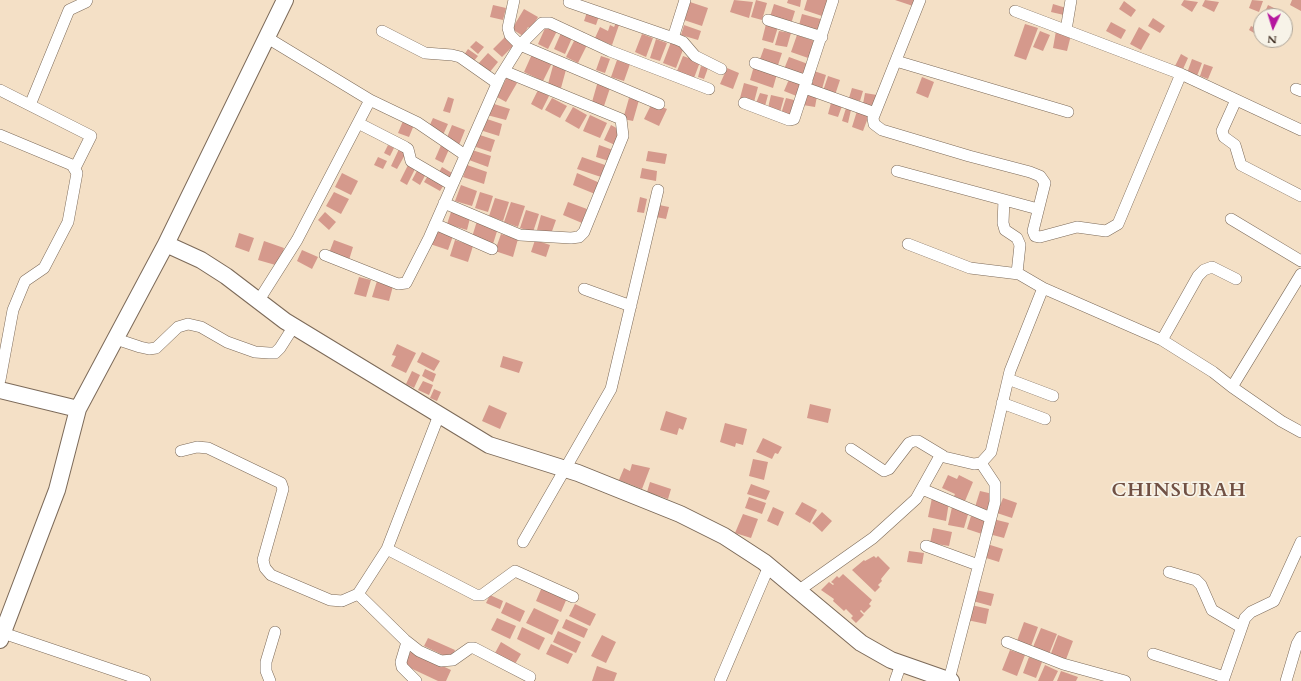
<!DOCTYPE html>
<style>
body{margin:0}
#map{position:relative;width:1301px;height:681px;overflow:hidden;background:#f4e0c6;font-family:Cardo,serif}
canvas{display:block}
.north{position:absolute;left:1253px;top:8px;width:40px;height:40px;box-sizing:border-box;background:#f7f3e8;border:1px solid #aca397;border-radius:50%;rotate:184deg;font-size:11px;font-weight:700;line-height:16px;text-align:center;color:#3b2a1e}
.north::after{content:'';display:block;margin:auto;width:14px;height:18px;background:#b5179e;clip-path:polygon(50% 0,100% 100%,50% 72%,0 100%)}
</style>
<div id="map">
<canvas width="1301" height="681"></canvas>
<div class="north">N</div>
</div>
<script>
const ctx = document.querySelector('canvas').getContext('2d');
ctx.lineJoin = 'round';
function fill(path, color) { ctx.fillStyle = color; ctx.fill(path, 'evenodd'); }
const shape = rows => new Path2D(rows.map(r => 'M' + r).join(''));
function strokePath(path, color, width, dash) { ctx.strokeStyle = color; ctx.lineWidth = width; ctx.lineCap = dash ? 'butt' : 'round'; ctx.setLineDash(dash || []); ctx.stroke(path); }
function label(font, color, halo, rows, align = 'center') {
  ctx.font = font + ' Cardo,serif'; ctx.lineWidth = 3.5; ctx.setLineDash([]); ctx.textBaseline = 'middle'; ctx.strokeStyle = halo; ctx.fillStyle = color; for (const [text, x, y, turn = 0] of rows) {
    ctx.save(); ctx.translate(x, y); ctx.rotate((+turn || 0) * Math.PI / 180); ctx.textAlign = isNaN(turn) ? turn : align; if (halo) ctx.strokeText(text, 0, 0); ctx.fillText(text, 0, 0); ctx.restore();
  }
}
const building = shape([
 [734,0,753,2,749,18,730,12],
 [756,0,767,3,762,20,751,17],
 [788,0,801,0,800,7,787,3],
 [807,0,826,0,831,2,825,17,804,10],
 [895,0,918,0,916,7],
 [1184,0,1198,2,1192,12,1181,5],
 [1205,0,1219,2,1214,12,1202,6],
 [1252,0,1263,1,1259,12,1249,8],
 [1292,0,1301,0,1301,11,1290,5],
 [1124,1,1136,10,1131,17,1119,9],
 [690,2,708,8,702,26,684,20],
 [774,4,795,11,791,24,770,17],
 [1053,4,1066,8,1064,15,1051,12],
 [493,5,506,8,503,20,490,17],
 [1268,5,1282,12,1280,16,1269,16,1264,14],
 [524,9,538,17,531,29,528,27,523,36,512,29],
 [587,12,599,16,596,25,584,21],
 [802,14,824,20,820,35,798,29],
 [1153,18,1165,26,1160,33,1148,26],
 [1111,22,1126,30,1121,39,1106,31],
 [616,23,619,25,612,45,595,38,600,27,608,31,610,25,614,27],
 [766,24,778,27,773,43,762,40],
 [1025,24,1038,28,1026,60,1014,56],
 [684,25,701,31,698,40,681,35],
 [546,26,557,31,548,49,538,44],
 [1251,26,1261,31,1261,37,1249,30],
 [1139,27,1150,34,1141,50,1130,44],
 [779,31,791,33,787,47,775,45],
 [1040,31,1050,35,1043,51,1033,47],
 [1056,31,1071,35,1067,51,1053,48],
 [561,33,572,38,565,54,554,49],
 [642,34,653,38,646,57,635,52],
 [797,35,817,42,811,59,791,52],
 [505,37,514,45,502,57,493,49],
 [575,39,587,45,578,63,566,57],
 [656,39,667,43,660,61,650,58],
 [476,41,484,47,478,54,470,47],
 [671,42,684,47,676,68,663,63],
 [764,48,782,53,778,65,760,59],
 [468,49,478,56,473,62,464,55],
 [533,52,553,61,543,81,524,72],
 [488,53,498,62,489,73,478,64],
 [1181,54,1188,58,1183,69,1175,66],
 [601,56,610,59,605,73,596,70],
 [683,56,700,62,694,78,677,71],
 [789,57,808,64,803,76,784,69],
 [1192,59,1202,63,1197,76,1187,73],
 [617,60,630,64,624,81,611,77],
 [554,62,567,66,561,88,548,84],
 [1204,64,1213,67,1208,79,1200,76],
 [701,66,708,68,704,79,698,77],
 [754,66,777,74,773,88,750,80],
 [727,68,739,73,733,89,720,84],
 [814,71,826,75,822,89,810,86],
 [828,76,840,80,835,95,823,91],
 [507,77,517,83,506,102,497,97],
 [790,77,804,83,799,97,784,91],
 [922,77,934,82,928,98,916,93],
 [598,81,611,85,604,106,592,102],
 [744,83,758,87,754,102,740,98],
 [852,88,863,91,860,101,849,98],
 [538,90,549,96,542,110,531,104],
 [760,93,768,95,765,106,756,103],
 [865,93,877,95,875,106,863,104],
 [804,94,817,96,815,107,803,105],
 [771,95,784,98,780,112,768,108],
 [448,97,454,99,450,113,443,111],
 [552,98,567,106,560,118,545,110],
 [629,98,639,100,633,121,623,119],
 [786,98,798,101,793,117,781,114],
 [491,103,510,109,506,120,487,115],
 [652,103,667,109,659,126,644,119],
 [831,103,842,106,838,117,828,114],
 [573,107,587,115,579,129,565,121],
 [846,108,851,110,848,123,842,121],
 [857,111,869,115,863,131,852,127],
 [590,115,607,123,600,138,583,131],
 [433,118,448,124,443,135,428,129],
 [484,118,502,124,499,136,480,130],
 [403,121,414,125,409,137,398,133],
 [452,125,465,130,459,145,446,140],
 [611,125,622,131,615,145,604,140],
 [477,134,495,140,491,152,473,146],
 [442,143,450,147,443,163,435,159],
 [388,145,394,148,390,156,384,153],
 [599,145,613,150,609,161,596,157],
 [399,149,406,153,397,169,391,166],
 [472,150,491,156,488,167,469,160],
 [648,151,667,154,665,164,646,161],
 [378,157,387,161,383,169,374,165],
 [582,157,605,165,601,177,577,169],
 [408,165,415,169,407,185,400,181],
 [467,165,487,172,484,184,463,177],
 [419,167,427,172,420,185,412,180],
 [442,167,452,173,448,180,438,174],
 [642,168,657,171,656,181,640,178],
 [342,173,358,181,351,195,335,187],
 [577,173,600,183,595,194,573,185],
 [429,174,445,183,440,191,424,182],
 [461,185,477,191,472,206,455,201],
 [334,192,349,199,341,214,326,206],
 [480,192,493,196,488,212,475,208],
 [640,197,647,199,644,213,637,212],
 [495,198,509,202,503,221,489,216],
 [511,202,525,206,518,227,504,222],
 [568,202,587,209,582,223,563,215],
 [659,205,669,207,666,219,656,217],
 [526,210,539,214,533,232,520,228],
 [325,212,336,222,329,230,318,220],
 [451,212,470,218,467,230,447,224],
 [541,215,556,220,551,234,537,230],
 [477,221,498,228,493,244,472,237],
 [434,230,453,236,448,250,430,244],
 [239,233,254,238,249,252,235,247],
 [501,234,518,239,513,257,495,251],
 [334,240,353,247,349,260,329,253],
 [455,240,473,246,468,262,450,256],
 [535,240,550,245,546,257,531,252],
 [264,241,284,248,279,266,258,260],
 [302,250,318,257,312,269,297,261],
 [359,277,371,280,366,297,354,294],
 [377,281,393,286,389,301,372,297],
 [397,344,416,353,406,373,391,366,396,356,392,355],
 [422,352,440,361,434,371,417,362],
 [503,356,523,362,519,373,500,367],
 [425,369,436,374,433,382,422,376],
 [412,371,420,375,414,388,406,384],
 [423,381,433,385,429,395,418,390],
 [434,389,441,392,437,401,430,398],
 [810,404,831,409,828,423,807,418],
 [489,405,507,413,500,429,482,421],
 [666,411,687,418,683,430,679,428,677,435,660,430],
 [725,423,747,429,743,445,736,443,735,447,720,442],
 [763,438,782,447,778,454,775,453,772,459,756,452],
 [753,459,768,462,764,480,749,476],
 [632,464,650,468,642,489,619,480,624,468,630,471],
 [948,475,957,479,959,475,973,482,965,501,954,496,955,494,942,488],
 [650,482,671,489,668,499,647,492],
 [751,484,770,491,766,500,747,494],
 [980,491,993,494,988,510,975,507],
 [749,497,766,503,762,514,745,508],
 [932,498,949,502,946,521,928,517],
 [1003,498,1017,503,1012,518,997,513],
 [802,502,817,510,810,523,795,514],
 [773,507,784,512,778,526,767,521],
 [952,507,969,511,964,528,948,525],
 [822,512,832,521,822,532,812,523],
 [743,514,758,519,751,538,735,533],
 [971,516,986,521,982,534,967,529],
 [993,519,1009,523,1004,538,989,534],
 [933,528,952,532,949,546,930,543],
 [984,543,1003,549,999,562,980,556],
 [909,551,924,553,922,564,907,562],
 [874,556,876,558,878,556,890,568,881,579,882,581,878,585,880,587,875,592,852,570,864,560,865,561],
 [843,574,872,600,869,604,871,606,864,613,861,610,860,611,864,615,856,623,851,618,853,616,846,609,844,611,833,601,834,599,821,590,829,582,833,585,834,584,831,582,837,576,839,578],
 [542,587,567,598,561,612,536,601],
 [976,590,994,594,991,606,973,601],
 [490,595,503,601,500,609,486,603],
 [506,602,525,611,520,622,501,613],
 [575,604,596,614,590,626,569,616],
 [971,605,989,609,986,624,967,620],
 [534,608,559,620,552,635,526,623],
 [497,618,516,626,510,639,491,630],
 [566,619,588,629,584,638,562,628],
 [1024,622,1038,627,1031,646,1017,641],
 [522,627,545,638,539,650,517,639],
 [1041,628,1057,634,1049,654,1033,647],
 [558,631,581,642,576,653,553,642],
 [602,635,616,642,606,663,591,656],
 [1058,635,1073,641,1065,662,1050,656],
 [428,638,455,650,451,659,424,646],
 [501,642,521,654,515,664,495,653],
 [551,644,573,654,568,664,546,654],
 [1010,650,1025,655,1017,676,1002,670],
 [411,651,451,670,446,681,438,681,404,665],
 [1029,657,1042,662,1036,678,1023,673],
 [1045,665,1058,671,1053,681,1038,681],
 [597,666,617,673,614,681,592,681],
 [1061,671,1078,677,1076,681,1057,681]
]);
const street = shape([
 [514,0,508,28,510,35,520,45,659,104],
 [920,0,873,118,874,124,882,130,969,156,1030,172,1040,176,1045,183,1033,231,1035,236,1040,237,1077,227,1106,231,1118,224,1181,74],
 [569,2,676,39,683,42,695,56,721,69],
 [1015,11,1181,74,1301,130],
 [768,20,822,37],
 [1066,30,1071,0],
 [382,31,425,53,452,55,460,57,497,83],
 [266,37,370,100,418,123,465,155],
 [673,38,685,0],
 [896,61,1068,112],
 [755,63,807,81],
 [805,88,875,113],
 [1296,89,1301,91],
 [0,90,91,136,75,168],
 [1236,100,1222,131,1224,137,1235,145,1241,165,1301,196],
 [744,103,789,120,794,119,833,0],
 [30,105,69,10,86,2,87,0],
 [358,123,405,147,408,149,411,161,452,185],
 [0,135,72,165,77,173,68,222,44,268,25,281,13,310,0,380],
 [897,171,1038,209],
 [1004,200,1003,223,1005,230,1017,238,1020,245,1017,273],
 [444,203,520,235,571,238,579,237,584,232,623,136,621,119,504,71],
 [1231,219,1301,261],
 [435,224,492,249],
 [908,244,970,268,1019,274,1043,288],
 [325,255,398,284,406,283,429,238,500,77,520,45,542,23,550,23,610,51,709,89],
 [584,289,631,306],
 [259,300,297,240,370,100],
 [116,339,140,347,149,349,156,348,178,327,188,324,201,327,227,342,255,352,269,353,275,353,280,348,294,326],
 [1162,340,1198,276,1204,270,1212,267,1236,279],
 [1008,379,1053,396],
 [1232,387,1301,274],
 [1002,403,1045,419],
 [851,449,884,471,889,469,909,443,914,441,918,441,943,456],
 [181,451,197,447,208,448,281,483,283,489,263,560,265,568,271,575,330,600,342,601,358,594,387,549,439,415],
 [981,463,991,452,1010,371,1043,288,1162,340,1213,372,1232,387,1281,421,1301,432],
 [922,489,991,518],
 [523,542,611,389,658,190],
 [926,546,978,565],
 [387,549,476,595,482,595,515,571,573,597],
 [1169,572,1196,580,1201,585,1212,610,1241,627],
 [798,591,873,538,916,499,940,456,974,464,981,463,995,484,995,502,949,680],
 [358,594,405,640,419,651,441,661,453,660,470,648,474,648,530,677],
 [3,633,145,681],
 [407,642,401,662,402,667,416,681],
 [1007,642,1063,664,1125,681],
 [1153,654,1224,677],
 [270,681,266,671,266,662,275,632],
 [720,681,769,566],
 [895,681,901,664],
 [1223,681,1245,618,1251,612,1274,601,1301,542],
 [1286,681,1297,644,1301,637]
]);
const secondary = shape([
 [166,244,201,260,226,276,285,321,489,445,578,473,680,514,724,536,764,562,861,643,891,660,951,681],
 [0,390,78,409,166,244,285,0],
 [0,640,57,490,78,409]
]);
const districtNames = [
 ["CHINSURAH",1179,492]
];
fill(building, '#d5998c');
strokePath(street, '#7c6a59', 12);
strokePath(secondary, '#7c6a59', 18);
strokePath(street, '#fff', 11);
strokePath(secondary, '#fff', 16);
ctx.letterSpacing = '1px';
label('bold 19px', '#715144', '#f7f3e8', districtNames);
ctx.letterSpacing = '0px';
</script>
